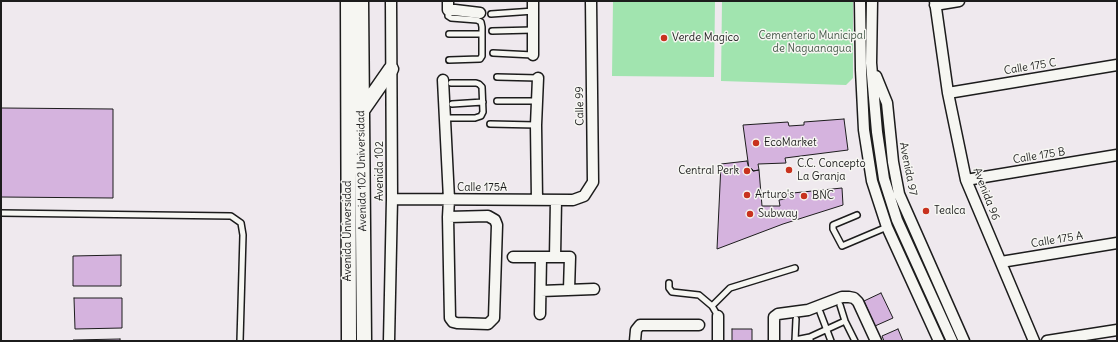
<!DOCTYPE html>
<style>
body{margin:0}
#map{position:relative;width:1118px;height:342px;overflow:hidden;background:#efe9ee;font-family:Delius,sans-serif}
canvas{display:block}
.frame{position:absolute;inset:0;border:2px solid #1c1c1c;pointer-events:none}
</style>
<div id="map">
<canvas width="1118" height="342"></canvas>
<div class="frame"></div>
</div>
<script>
const ctx = document.querySelector('canvas').getContext('2d');
ctx.lineJoin = 'round';
function fill(path, color) { ctx.fillStyle = color; ctx.fill(path, 'evenodd'); }
const shape = rows => new Path2D(rows.map(r => 'M' + r).join(''));
function strokePath(path, color, width, dash) { ctx.strokeStyle = color; ctx.lineWidth = width; ctx.lineCap = dash ? 'butt' : 'round'; ctx.setLineDash(dash || []); ctx.stroke(path); }
function label(font, color, halo, rows, align = 'center') {
  ctx.font = font + ' Delius,sans-serif'; ctx.lineWidth = 3; ctx.setLineDash([]); ctx.textBaseline = 'middle'; ctx.strokeStyle = halo; ctx.fillStyle = color; for (const [text, x, y, turn = 0] of rows) {
    ctx.save(); ctx.translate(x, y); ctx.rotate((+turn || 0) * Math.PI / 180); ctx.textAlign = isNaN(turn) ? turn : align; if (halo) ctx.strokeText(text, 0, 0); ctx.fillText(text, 0, 0); ctx.restore();
  }
}
const green = shape([
 [613,1,715,1,714,77,612,76],
 [722,1,853,1,853,78,846,85,721,81]
]);
const building = shape([
 [1,108,113,109,113,198,1,197,1,108],
 [844,119,848,150,785,158,786,163,758,164,759,170,753,171,752,169,749,169,743,125,788,122,789,126,804,125,804,122,844,119],
 [747,161,749,169,752,169,753,171,759,170,762,206,780,206,779,200,785,199,783,194,842,188,843,205,783,224,717,249,721,164,747,161],
 [121,255,121,286,73,286,73,256,121,255],
 [881,293,893,318,875,326,864,301,881,293],
 [74,298,122,298,122,328,75,329,74,298],
 [732,329,752,329,752,341,732,341,732,329],
 [898,329,903,341,884,341,882,336,898,329],
 [120,339,120,341,73,341,73,340,120,339]
]);
const service = shape([
 [448,10,448,16,451,18,477,20,481,22,482,27,482,56,480,59,449,60],
 [491,14,534,11],
 [492,31,533,30],
 [449,34,482,34],
 [493,53,533,55],
 [497,77,538,78],
 [497,101,537,101],
 [452,104,483,102],
 [445,118,475,118,481,116,483,112,482,87,479,84,476,83,451,83],
 [490,124,536,125],
 [1,213,231,216,241,223,243,235,240,341],
 [857,215,833,225,833,229,842,246,887,227],
 [669,283,669,288,672,292,699,295,712,306,718,316],
 [840,305,845,321,855,341],
 [712,306,730,288,795,268],
 [820,312,831,341],
 [795,340,810,337],
 [795,341,796,319],
 [810,341,810,337,845,321]
]);
const minor = shape([
 [448,1,448,10,455,10,480,13],
 [860,1,861,70,864,130,872,181,887,227,939,341],
 [872,1,871,63,877,132,884,179,897,220,952,341],
 [935,1,948,93,966,180,1034,341],
 [935,5,959,1],
 [533,55,533,1],
 [876,76,887,103,893,162,899,194,964,341],
 [443,80,449,199,448,217,450,318,453,322,457,323,488,324,494,318,497,225,495,220,488,216,448,217],
 [948,93,1117,65],
 [966,180,1117,155],
 [392,199,573,200,584,196,593,182,591,1],
 [537,200,536,125,538,78],
 [513,257,570,257,569,290],
 [555,257,556,200],
 [1001,262,1117,243],
 [541,291,594,289],
 [540,314,541,257],
 [718,316,718,341],
 [389,341,392,199,391,1],
 [635,341,636,330,640,325,699,325],
 [774,341,774,317,778,314,808,310,842,297,849,297,854,298,858,302,876,341],
 [1047,341,1117,330]
]);
const secondary = shape([
 [348,1,349,341],
 [361,1,364,341],
 [361,112,391,69]
]);
const markers = [
 [664,38,4,"#c8321e"],
 [756,143,4,"#c8321e"],
 [789,170,4,"#c8321e"],
 [747,171,4,"#c8321e"],
 [747,195,4,"#c8321e"],
 [804,196,4,"#c8321e"],
 [926,211,4,"#c8321e"],
 [750,214,4,"#c8321e"]
];
const parkNames = [
 ["Cementerio Municipal",812,36],
 ["de Naguanagua",812,49]
];
const poiNames = [
 ["Verde Magico",672,38],
 ["EcoMarket",764,143],
 ["C.C. Concepto",797,164],
 ["La Granja",797,177],
 ["Central Perk",739,171,"right"],
 ["Arturo's",755,195],
 ["BNC",812,196],
 ["Tealca",934,211],
 ["Subway",758,214]
];
const streetNames = [
 ["Calle 175 C",1030,67,-9],
 ["Calle 99",580,106,-91],
 ["Calle 175 B",1039,156,-9],
 ["Avenida 97",908,169,79],
 ["Avenida 102 Universidad",362,171,-91],
 ["Avenida 102",380,171,-90],
 ["Calle 175A",482,188],
 ["Avenida 96",986,194,69],
 ["Avenida Universidad",348,231,-90],
 ["Calle 175 A",1057,240,-9]
];
fill(green, '#a1e4af');
fill(building, '#d5b3de');
strokePath(building, '#1c1c1c', 1);
strokePath(service, '#1c1c1c', 8);
strokePath(minor, '#1c1c1c', 13);
strokePath(secondary, '#1c1c1c', 17);
strokePath(service, '#f6f6f2', 5);
strokePath(minor, '#f6f6f2', 10);
strokePath(secondary, '#f6f6f2', 14);
for (const [x, y, r, color] of markers) { const dot = new Path2D(); dot.arc(x, y, r, 0, 2 * Math.PI); ctx.fillStyle = color; ctx.fill(dot); strokePath(dot, '#f6f6f2', 1.5); }
label('11px', '#445848', '#f6f6f2', parkNames);
label('11px', '#1c1c1c', '#f6f6f2', poiNames, 'left');
label('11px', '#1c1c1c', '#f6f6f2', streetNames);
</script>
